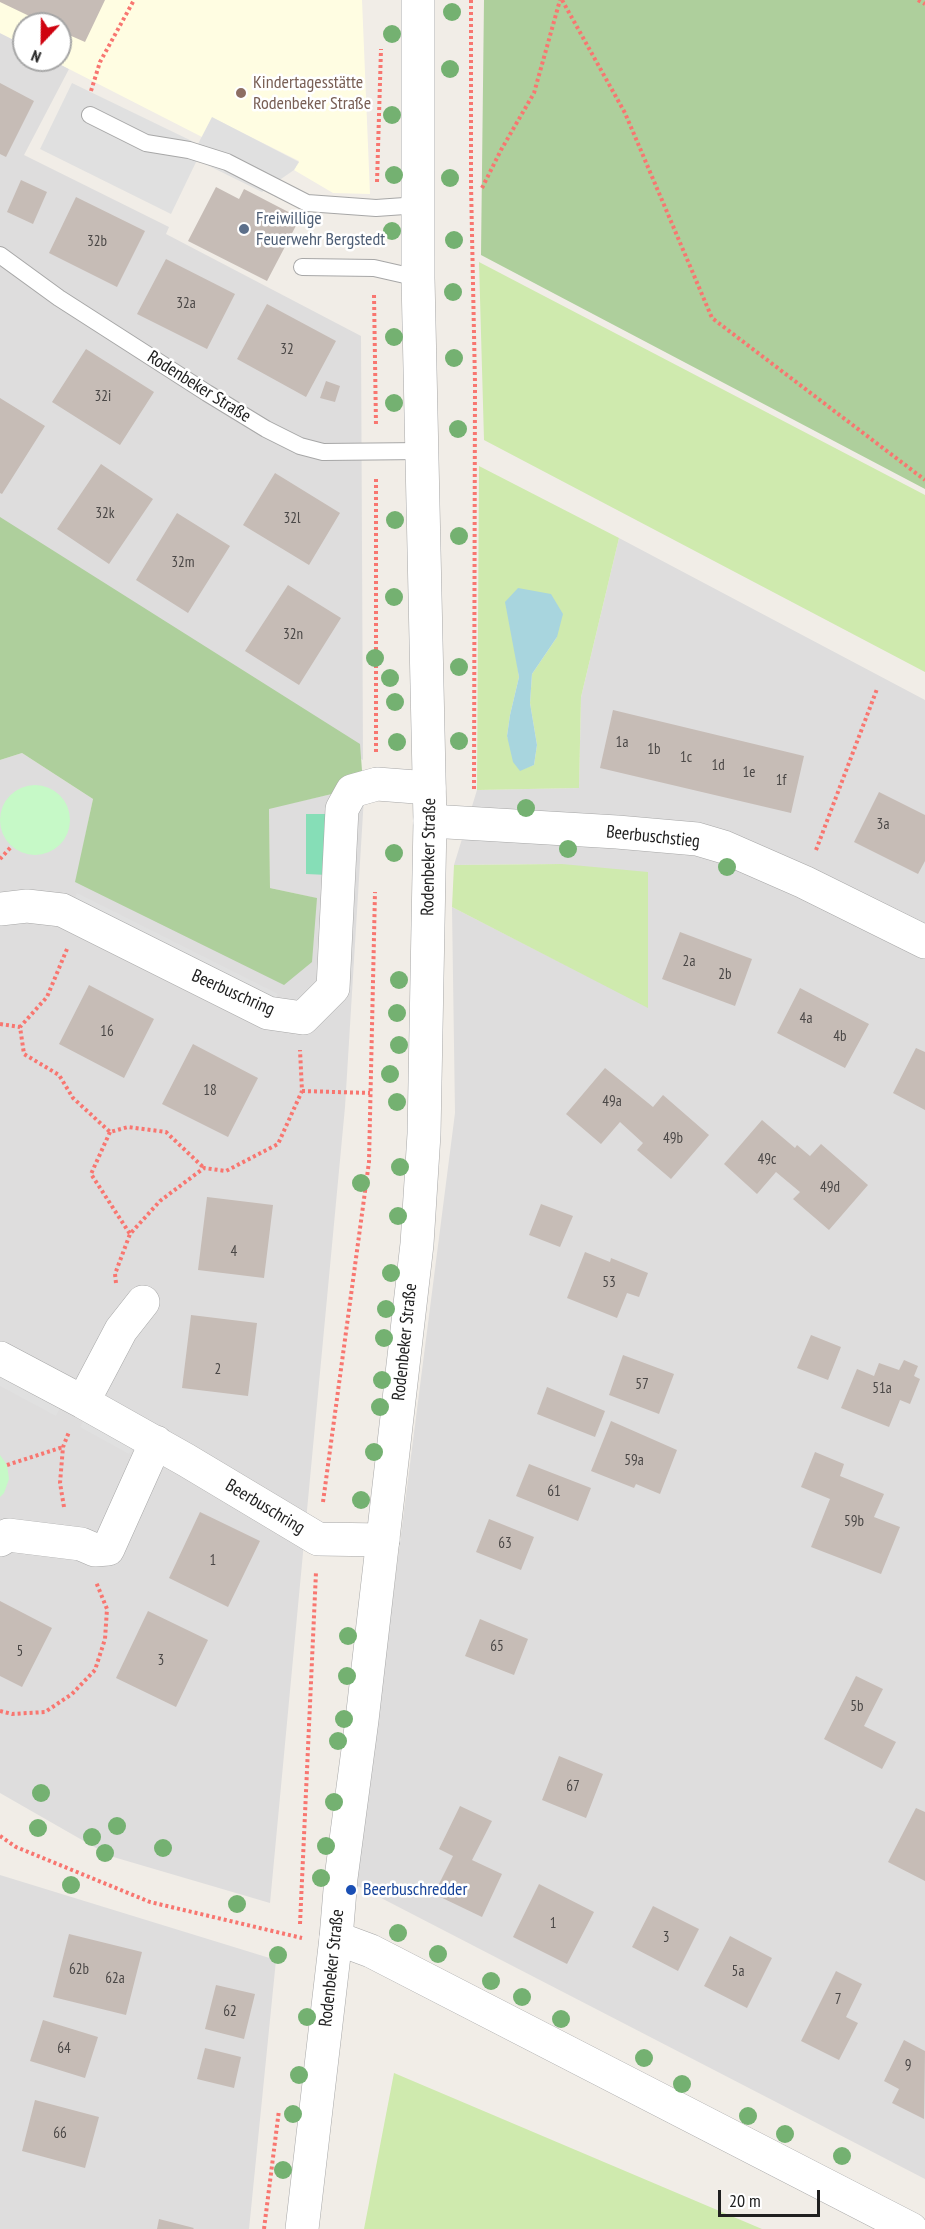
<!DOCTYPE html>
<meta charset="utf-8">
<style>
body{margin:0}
#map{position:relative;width:925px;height:2229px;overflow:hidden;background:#f1ede7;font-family:"PT Sans Narrow",sans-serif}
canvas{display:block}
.north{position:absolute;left:12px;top:12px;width:60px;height:60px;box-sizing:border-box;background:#fff;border:2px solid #a6a6a6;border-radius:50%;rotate:202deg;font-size:16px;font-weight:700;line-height:24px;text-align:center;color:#202020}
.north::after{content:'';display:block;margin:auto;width:21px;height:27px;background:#cf020f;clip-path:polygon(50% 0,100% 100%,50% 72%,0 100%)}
.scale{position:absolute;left:718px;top:2190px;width:102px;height:27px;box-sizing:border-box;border:3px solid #202020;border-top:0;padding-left:8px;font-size:18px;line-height:21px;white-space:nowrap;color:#202020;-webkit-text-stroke:4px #fff;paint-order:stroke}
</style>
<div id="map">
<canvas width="925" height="2229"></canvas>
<div class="north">N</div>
<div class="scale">20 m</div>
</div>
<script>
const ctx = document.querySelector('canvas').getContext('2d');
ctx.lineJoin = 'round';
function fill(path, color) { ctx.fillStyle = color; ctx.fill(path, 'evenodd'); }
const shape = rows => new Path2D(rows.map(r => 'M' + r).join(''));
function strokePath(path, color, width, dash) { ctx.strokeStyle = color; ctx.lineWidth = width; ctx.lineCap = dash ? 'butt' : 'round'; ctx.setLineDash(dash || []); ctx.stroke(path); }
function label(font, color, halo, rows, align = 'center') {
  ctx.font = font + ' "PT Sans Narrow",sans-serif'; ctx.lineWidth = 5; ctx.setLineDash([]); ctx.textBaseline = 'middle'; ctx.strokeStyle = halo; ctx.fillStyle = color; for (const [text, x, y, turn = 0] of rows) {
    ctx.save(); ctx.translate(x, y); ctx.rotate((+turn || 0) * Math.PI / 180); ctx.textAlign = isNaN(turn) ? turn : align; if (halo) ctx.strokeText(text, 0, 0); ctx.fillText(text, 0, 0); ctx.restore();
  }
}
const residential = shape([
 [0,33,24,45,24,60,52,60,69,69,24,155,169,227,166,234,361,336,363,760,0,526],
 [619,538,925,700,925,2179,356,1885,455,1113,452,907,648,1007,562,864,454,865,477,790,579,788,581,697],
 [22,753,93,799,76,882,316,898,270,888,269,808,336,793,364,797,345,1107,270,1903,110,1856,0,1793,0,760],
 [0,1875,276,1960,249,2229,0,2229]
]);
const education = shape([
 [0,0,362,0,370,194,333,193,294,170,299,161,213,118,202,137,69,69,52,60,60,60,60,24,24,24,24,45,0,33]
]);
const grass = shape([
 [479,262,925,495,925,672,484,440],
 [479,466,619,538,581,697,579,788,477,790],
 [557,637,532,674,530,703,537,745,534,765,520,770,507,736,510,715,519,677,515,649],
 [562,864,648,872,648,1008,452,907,454,865],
 [394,2073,762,2229,364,2229]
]);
const forest = shape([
 [484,0,925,0,925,489,481,255],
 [0,517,360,744,364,797,336,793,269,809,270,888,317,898,312,962,284,985,75,882,93,799,22,753,0,760]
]);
const park = shape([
 '0 820a35 35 0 1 1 70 0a35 35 0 1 1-70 0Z',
 [0,1455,7,1465,9,1479,4,1493,0,1497]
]);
const pitch = shape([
 [306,814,328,814,328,875,306,874]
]);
const parking = shape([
 [72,83,198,144,212,117,299,162,294,170,262,192,197,160,171,214,40,149],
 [77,893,278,994,268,1013,68,912],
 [0,1358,67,1394,56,1416,0,1386],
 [91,1407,141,1435,129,1454,80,1427]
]);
const water = shape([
 [518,588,551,594,563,614,557,637,532,674,530,703,537,745,534,765,520,771,513,762,507,736,510,715,519,677,505,602]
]);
const building = shape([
 [0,0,105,0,85,42,60,31,60,24,46,24,0,2],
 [0,83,34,101,6,157,0,154],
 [21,180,47,192,33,224,7,212],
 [216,187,239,199,244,189,300,218,267,281,188,241],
 [76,197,145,231,117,287,49,253],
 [166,259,235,294,207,349,137,314],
 [267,304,336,341,306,397,237,359],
 [86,349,154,392,120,445,52,402],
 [326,381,340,386,335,402,320,398],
 [0,398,45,426,2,494,0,493],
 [101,464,153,499,109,564,57,529],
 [275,473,340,513,309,565,243,525],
 [177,513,230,546,188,613,136,580],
 [288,585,341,618,299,685,245,651],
 [613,710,804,756,791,813,600,768],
 [879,792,925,815,925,861,918,874,854,842],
 [680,932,752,959,735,1006,662,979],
 [89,985,154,1019,124,1078,59,1044],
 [800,988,869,1024,845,1068,777,1033],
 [193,1044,258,1078,228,1137,162,1104],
 [916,1048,925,1052,925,1110,893,1093],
 [605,1068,653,1107,663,1095,709,1135,671,1179,637,1150,643,1143,620,1122,601,1144,566,1114],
 [762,1120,795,1148,797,1145,810,1156,821,1144,868,1185,829,1230,793,1199,800,1192,776,1172,757,1194,724,1164],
 [207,1197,273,1205,264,1278,198,1270],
 [541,1204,573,1216,560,1247,529,1235],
 [585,1252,610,1262,611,1258,648,1273,639,1297,627,1293,617,1318,567,1298],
 [191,1315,257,1323,248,1396,182,1388],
 [811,1335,841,1347,828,1380,797,1368],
 [623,1355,674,1374,659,1414,609,1395],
 [904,1360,918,1366,914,1376,920,1379,910,1404,900,1400,889,1427,841,1408,857,1369,874,1376,879,1363,899,1370],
 [547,1387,605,1411,595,1437,537,1414],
 [611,1421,677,1450,660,1494,636,1484,634,1488,591,1471],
 [815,1452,844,1464,840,1476,884,1494,874,1517,900,1527,881,1574,811,1547,830,1499,801,1487],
 [529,1464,591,1488,578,1521,516,1496],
 [200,1512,260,1541,228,1607,169,1578],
 [489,1519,534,1537,521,1570,476,1552],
 [0,1601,52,1628,22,1687,0,1676],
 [148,1611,208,1640,176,1707,116,1678],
 [480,1619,528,1639,514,1675,465,1656],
 [856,1676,883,1689,864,1726,896,1742,882,1769,824,1739],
 [559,1756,603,1774,586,1818,542,1800],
 [460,1806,492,1821,472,1860,502,1874,482,1917,434,1894,453,1856,439,1849],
 [916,1808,925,1812,925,1881,888,1862],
 [539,1884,594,1912,567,1964,513,1937],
 [653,1906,699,1929,678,1971,632,1947],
 [69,1934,142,1952,126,2015,53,1997],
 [730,1936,772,1958,747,2008,704,1986],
 [836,1971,862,1984,846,2017,858,2023,839,2060,801,2041],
 [216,1985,255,1994,244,2039,205,2029],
 [43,2020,98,2037,85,2078,30,2061],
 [904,2040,925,2051,924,2119,892,2103,899,2089,884,2081],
 [205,2048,241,2057,234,2088,197,2079],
 [35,2100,99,2117,85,2168,22,2151],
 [159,2219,194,2228,193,2229,157,2229]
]);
const path = shape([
 [471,0,471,184,475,383,474,790],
 [562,0,625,113,712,318,925,480],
 [918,0,925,4],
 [91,91,100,62,134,0],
 [377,182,381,49],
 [482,188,501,150,534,93,560,0],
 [374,295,376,425],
 [376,752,376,478],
 [816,850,877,689],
 [0,859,11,847],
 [67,949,47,997,20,1027,24,1054,59,1075,73,1098,110,1132,128,1127,166,1132,204,1168],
 [0,1024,20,1027],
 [302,1091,370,1093],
 [110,1132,91,1174,130,1234],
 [116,1283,115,1274,130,1234,160,1201,204,1168,226,1171,278,1144,302,1091,300,1050],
 [7,1465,63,1447],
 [323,1502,369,1162,375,892],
 [64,1507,60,1483,63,1447,69,1432],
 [0,1711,12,1714,45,1712,72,1694,95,1670,105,1639,107,1609,96,1582],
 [0,1836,16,1847,150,1902,302,1938],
 [300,1924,316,1572],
 [264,2229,279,2110]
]);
const service = shape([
 [90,115,146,143,189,150,227,162,307,203,376,208,419,205],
 [0,255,59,298,207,393,266,429,300,446,323,452,422,451],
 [302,267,374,268,418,278]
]);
const minor = shape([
 [430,821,617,832,697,839,724,847,804,882,925,942],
 [0,909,27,906,62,910,268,1013,303,1018,333,988,342,809,352,791,377,784,429,788],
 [0,1358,83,1402,186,1460,318,1539,383,1540],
 [83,1402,121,1330,143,1302],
 [0,1540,8,1535,81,1544,95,1550,108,1549,156,1442],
 [336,1938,371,1951,911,2229]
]);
const tertiary = shape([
 [302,2229,336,1938,341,1878,362,1720,417,1244,424,1134,430,821,418,278,418,0]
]);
const trees = [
 [452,12],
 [392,34],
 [450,69],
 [392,115],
 [394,175],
 [450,178],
 [392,231],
 [454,240],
 [453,292],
 [394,337],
 [454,358],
 [394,403],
 [458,429],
 [395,520],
 [459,536],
 [394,597],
 [375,658],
 [459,667],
 [390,678],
 [395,702],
 [459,741],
 [397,742],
 [526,808],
 [568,849],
 [394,853],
 [727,867],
 [399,980],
 [397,1013],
 [399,1045],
 [390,1074],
 [397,1102],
 [400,1167],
 [361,1183],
 [398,1216],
 [391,1273],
 [386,1309],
 [384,1338],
 [382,1380],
 [380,1407],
 [374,1452],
 [361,1500],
 [348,1636],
 [347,1676],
 [344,1719],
 [338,1741],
 [41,1793],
 [334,1802],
 [117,1826],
 [38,1828],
 [92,1837],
 [326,1846],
 [163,1848],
 [105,1853],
 [321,1878],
 [71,1885],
 [237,1904],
 [398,1933],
 [438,1954],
 [278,1955],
 [491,1981],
 [522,1997],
 [307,2017],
 [561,2019],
 [644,2058],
 [299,2075],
 [682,2084],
 [293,2114],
 [748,2116],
 [785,2134],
 [842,2156],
 [283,2170]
];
const markers = [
 [241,93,6,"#8d6e63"],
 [244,229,6,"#5c6f8a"],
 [351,1890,6,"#1a4fb4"]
];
const numberNames = [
 ["32b",97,242],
 ["32a",186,304],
 ["32",287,350],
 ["32i",103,397],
 ["32k",105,514],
 ["32l",292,519],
 ["32m",183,563],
 ["32n",293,635],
 ["1a",622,743],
 ["1b",654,750],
 ["1c",686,758],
 ["1d",718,766],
 ["1e",749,773],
 ["1f",781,781],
 ["3a",883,825],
 ["2a",689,962],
 ["2b",725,975],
 ["4a",806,1019],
 ["16",107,1032],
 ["4b",840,1037],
 ["18",210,1091],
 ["49a",612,1102],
 ["49b",673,1139],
 ["49c",767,1160],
 ["49d",830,1188],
 ["4",234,1252],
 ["53",609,1283],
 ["2",218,1370],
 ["57",642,1385],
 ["51a",882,1389],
 ["59a",634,1461],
 ["61",554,1492],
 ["59b",854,1522],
 ["63",505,1544],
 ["1",213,1561],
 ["65",497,1647],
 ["5",20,1652],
 ["3",161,1661],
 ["5b",857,1707],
 ["67",573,1787],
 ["1",553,1924],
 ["3",666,1938],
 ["62b",79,1970],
 ["5a",738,1972],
 ["62a",115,1979],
 ["7",838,2000],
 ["62",230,2012],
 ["64",64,2049],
 ["9",908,2066],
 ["66",60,2134]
];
const educationNames = [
 ["Kindertagesstätte",253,83],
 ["Rodenbeker Straße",253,104]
];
const serviceNames = [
 ["Freiwillige",256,219],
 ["Feuerwehr Bergstedt",256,240]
];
const streetNames = [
 ["Rodenbeker Straße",199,387,32],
 ["Beerbuschstieg",653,837,6],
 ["Rodenbeker Straße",429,857,-89],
 ["Beerbuschring",233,993,24],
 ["Rodenbeker Straße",405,1342,-84],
 ["Beerbuschring",265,1507,31],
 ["Rodenbeker Straße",332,1968,-84]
];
const transitNames = [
 ["Beerbuschredder",363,1890]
];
fill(residential, '#dedddd');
fill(education, '#fffde2');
fill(grass, '#cfeaae');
fill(forest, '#aecf9c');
fill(park, '#c6f9c7');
fill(pitch, '#86deb7');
fill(parking, '#e0e0e0');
fill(water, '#a8d5de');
fill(building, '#c6bcb6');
strokePath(service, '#a7a7a7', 18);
strokePath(minor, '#a7a7a7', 34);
strokePath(tertiary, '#a7a7a7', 34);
strokePath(path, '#f87670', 4, [3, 3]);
strokePath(service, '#fff', 16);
strokePath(minor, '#fff', 33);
strokePath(tertiary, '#fff', 33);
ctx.fillStyle = '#74b171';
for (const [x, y] of trees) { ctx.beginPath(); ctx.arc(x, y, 9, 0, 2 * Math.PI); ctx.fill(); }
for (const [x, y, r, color] of markers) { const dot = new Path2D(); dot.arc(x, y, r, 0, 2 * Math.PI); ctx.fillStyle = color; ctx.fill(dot); strokePath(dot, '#fff', 2); }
label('15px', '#4a4746', null, numberNames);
label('18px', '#785e54', '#fff', educationNames, 'left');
label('18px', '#4e5e75', '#fff', serviceNames, 'left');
label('18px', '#202020', '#fff', streetNames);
label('18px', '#164399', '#fff', transitNames, 'left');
</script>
